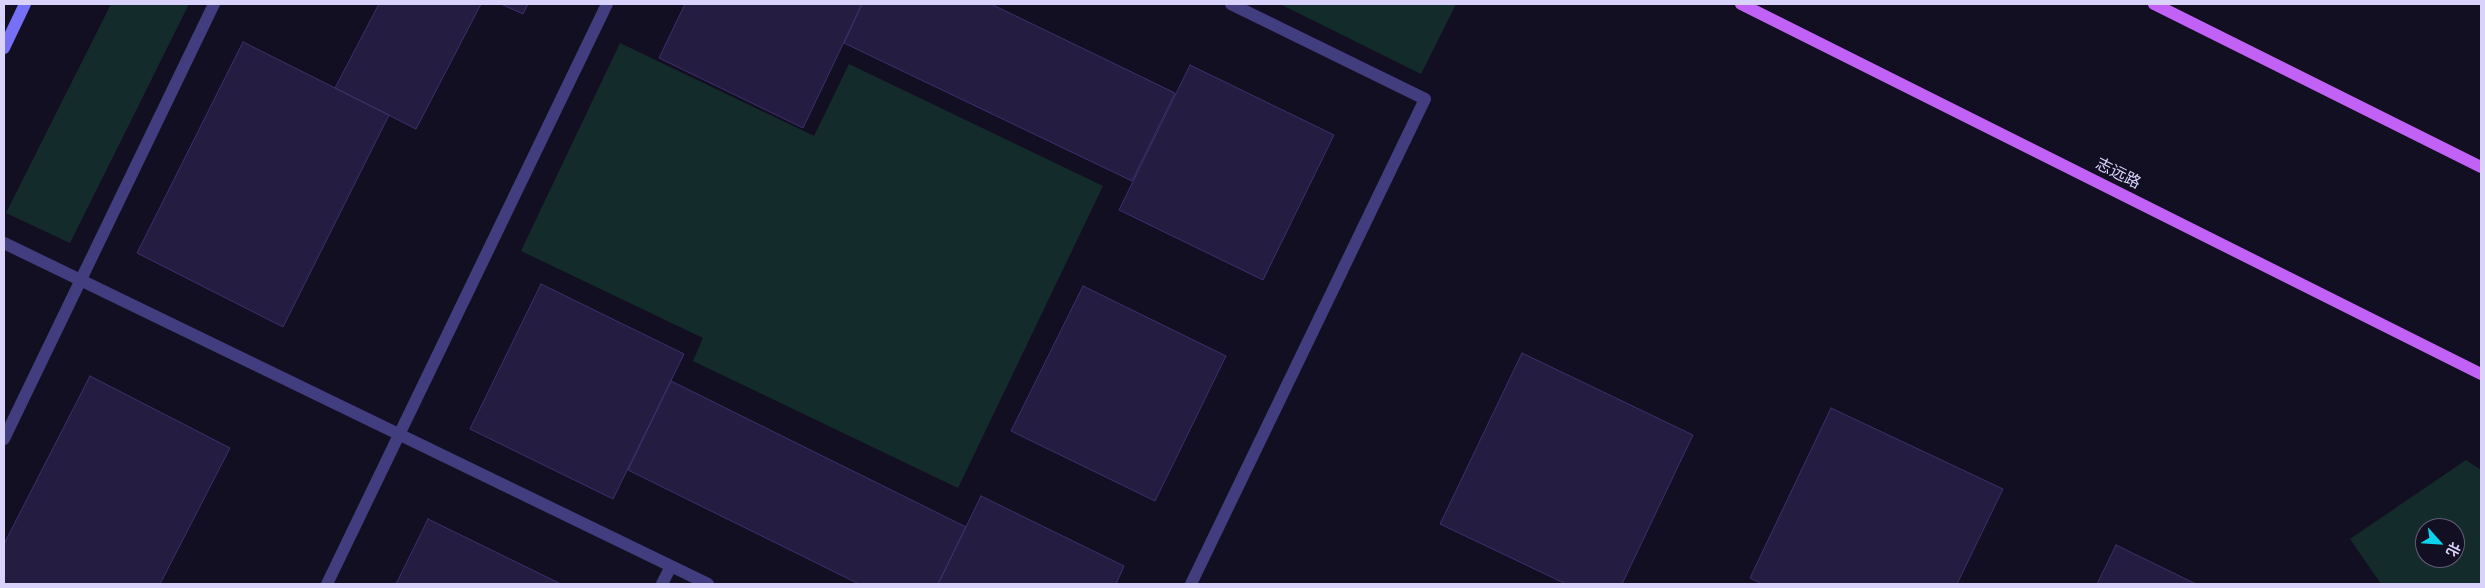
<!DOCTYPE html>
<meta charset="utf-8">
<style>
body{margin:0}
#map{position:relative;width:2485px;height:588px;overflow:hidden;background:#130f22;font-family:"Fira Sans Condensed","Noto Sans SC",sans-serif}
canvas{display:block}
.frame{position:absolute;inset:0;border:5px solid #d9d3fc;pointer-events:none}
.north{position:absolute;left:2415px;top:518px;width:50px;height:50px;box-sizing:border-box;background:#130f22;border:1px solid #625d79;border-radius:50%;rotate:116deg;font-size:14px;font-weight:700;line-height:20px;text-align:center;color:#d9d3fc}
.north::after{content:'';display:block;margin:auto;width:18px;height:22px;background:#0ed2ed;clip-path:polygon(50% 0,100% 100%,50% 72%,0 100%)}
</style>
<div id="map">
<canvas width="2485" height="588"></canvas>
<div class="frame"></div>
<div class="north">北</div>
</div>
<script>
const ctx = document.querySelector('canvas').getContext('2d');
ctx.lineJoin = 'round';
function fill(path, color) { ctx.fillStyle = color; ctx.fill(path, 'evenodd'); }
const shape = rows => new Path2D(rows.map(r => 'M' + r).join(''));
function strokePath(path, color, width, dash) { ctx.strokeStyle = color; ctx.lineWidth = width; ctx.lineCap = dash ? 'butt' : 'round'; ctx.setLineDash(dash || []); ctx.stroke(path); }
function label(font, color, halo, rows, align = 'center') {
  ctx.font = font + ' "Fira Sans Condensed","Noto Sans SC",sans-serif'; ctx.lineWidth = 4; ctx.setLineDash([]); ctx.textBaseline = 'middle'; ctx.strokeStyle = halo; ctx.fillStyle = color; for (const [text, x, y, turn = 0] of rows) {
    ctx.save(); ctx.translate(x, y); ctx.rotate((+turn || 0) * Math.PI / 180); ctx.textAlign = isNaN(turn) ? turn : align; if (halo) ctx.strokeText(text, 0, 0); ctx.fillText(text, 0, 0); ctx.restore();
  }
}
const green = shape([
 [111,4,189,4,70,243,6,213],
 [1280,4,1456,4,1421,74],
 [620,43,814,136,849,64,1103,186,958,488,693,361,703,338,521,251],
 [2466,460,2481,470,2481,584,2381,584,2350,539],
 [2425,528,2455,528,2455,558,2425,558]
]);
const building = shape([
 [379,4,481,4,416,129,335,88,379,4],
 [501,4,528,4,523,14,501,4],
 [685,4,862,4,803,128,659,58,685,4],
 [862,4,991,4,1175,93,1132,181,844,43,862,4],
 [243,42,389,115,283,327,137,253,243,42],
 [1190,65,1334,135,1263,280,1119,210,1190,65],
 [541,284,684,354,613,499,470,429,541,284],
 [1083,286,1226,356,1155,501,1011,431,1083,286],
 [1522,353,1693,435,1622,584,1566,584,1440,524,1522,353],
 [90,376,230,448,160,584,4,584,4,544,90,376],
 [671,381,966,527,938,584,859,584,628,470,671,381],
 [1831,408,2003,489,1957,584,1762,584,1750,578,1831,408],
 [981,496,1124,566,1116,584,938,584,981,496],
 [428,519,561,584,396,584,428,519],
 [2116,545,2196,584,2097,584,2116,545]
]);
const lane = shape([
 [4,243,708,584],
 [4,439,214,4],
 [327,584,607,4],
 [662,584,671,566],
 [1191,584,1425,99,1231,4]
]);
const secondary = shape([
 [4,48,25,4]
]);
const primary = shape([
 [1741,4,2481,374],
 [2154,4,2481,167]
]);
const streetNames = [
 ["志远路",2118,174,27]
];
fill(green, '#132c2b');
fill(building, '#251c42');
strokePath(building, '#3d306c', 1);
strokePath(lane, '#413d7e', 12);
strokePath(secondary, '#7670f7', 12);
strokePath(primary, '#c161f6', 12);
label('16px', '#d9d3fc', '#130f22', streetNames);
</script>
